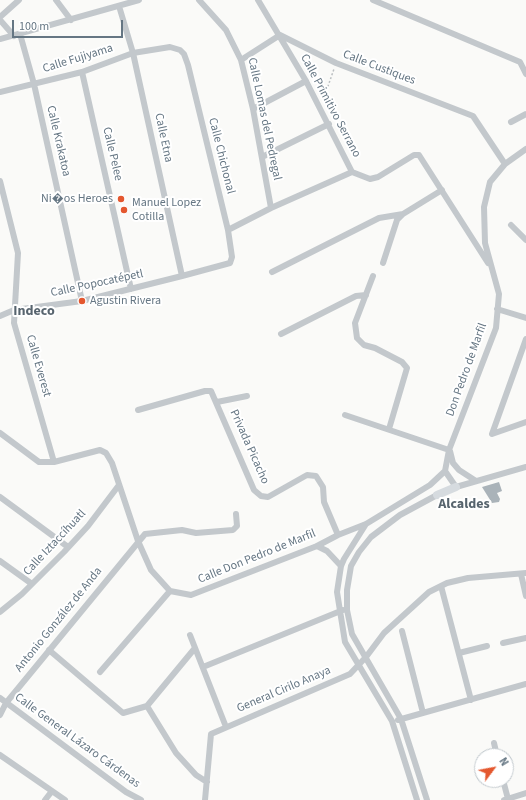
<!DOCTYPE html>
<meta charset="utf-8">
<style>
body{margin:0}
#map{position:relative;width:526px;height:800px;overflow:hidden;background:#fafaf8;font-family:"Source Sans 3",sans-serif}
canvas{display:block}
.north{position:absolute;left:474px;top:748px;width:40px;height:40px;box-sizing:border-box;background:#fff;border:1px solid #c1c8cd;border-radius:50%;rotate:58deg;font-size:11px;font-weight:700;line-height:16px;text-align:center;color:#657683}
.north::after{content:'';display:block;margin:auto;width:14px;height:18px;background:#e4572e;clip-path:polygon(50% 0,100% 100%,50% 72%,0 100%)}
.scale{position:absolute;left:12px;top:20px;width:111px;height:18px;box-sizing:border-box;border:2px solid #657683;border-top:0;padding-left:5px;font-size:12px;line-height:14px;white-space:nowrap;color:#657683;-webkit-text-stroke:3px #fff;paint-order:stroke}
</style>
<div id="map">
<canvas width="526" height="800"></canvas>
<div class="north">N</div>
<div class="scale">100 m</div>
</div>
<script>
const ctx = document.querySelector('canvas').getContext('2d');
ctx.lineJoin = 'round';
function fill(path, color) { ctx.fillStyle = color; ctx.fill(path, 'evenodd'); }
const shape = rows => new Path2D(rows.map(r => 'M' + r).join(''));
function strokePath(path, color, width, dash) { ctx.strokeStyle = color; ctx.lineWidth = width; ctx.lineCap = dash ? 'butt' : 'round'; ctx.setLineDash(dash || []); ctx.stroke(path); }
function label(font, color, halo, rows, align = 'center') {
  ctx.font = font + ' "Source Sans 3",sans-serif'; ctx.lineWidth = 4; ctx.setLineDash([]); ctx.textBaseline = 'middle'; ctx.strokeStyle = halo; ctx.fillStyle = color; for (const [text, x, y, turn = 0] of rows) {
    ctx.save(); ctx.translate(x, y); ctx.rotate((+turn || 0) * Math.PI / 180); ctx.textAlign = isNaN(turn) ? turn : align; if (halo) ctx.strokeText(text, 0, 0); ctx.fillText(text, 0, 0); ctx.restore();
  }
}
const building = shape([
 [499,482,502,491,497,493,500,499,499,502,492,503,482,487]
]);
const path = shape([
 [319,94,327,89,334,69]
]);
const street = shape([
 [56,0,71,20],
 [199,0,226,30,241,60,253,109,271,208],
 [258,0,306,81,352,172,370,179,378,177,414,155,419,155,488,263],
 [373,0,520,62,526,74],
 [119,6,133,53,182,276],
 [0,17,19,0],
 [0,20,14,36],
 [20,34,34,84,82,301],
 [280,35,336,63,473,116,505,164],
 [0,39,139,0],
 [241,60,280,35],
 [82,72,131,289],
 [0,92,82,72,133,53,170,47,180,50,184,54,188,65,228,230,232,257,230,263,182,276,82,301,14,310,0,316],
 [253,109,306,81],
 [511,122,526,114],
 [262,157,329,124],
 [0,181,18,253,14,323,54,462],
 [511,225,526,240],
 [228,230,271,208,352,172],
 [383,263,397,220,403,214,442,190],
 [272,272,379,218,403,214],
 [373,276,355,323,357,338,364,345,375,348,402,362,407,368,389,429],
 [497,309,526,318],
 [281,334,356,296,366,295],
 [217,402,247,396],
 [138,410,205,391,211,391,254,490,261,496,268,497,307,475,316,476,323,487,324,502,338,535],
 [345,415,449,450],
 [0,433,39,462,54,462,100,450,106,453,112,463,138,541,151,570,170,591,191,595,317,546,338,535,366,524,430,485,445,471,449,450,496,328,499,294,485,243,484,207,490,182,505,164,526,149],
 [492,434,526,339],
 [492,434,526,422],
 [450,451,453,463,459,470,476,481],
 [445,471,456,487,526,467],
 [0,497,68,547],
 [366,524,344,559,341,566,337,592,345,642,392,721,417,800],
 [317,546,327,551,341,566],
 [0,561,32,584],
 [521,574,526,596],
 [441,586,471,700],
 [0,612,22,594,64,552,88,526,119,485],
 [402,631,423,713],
 [190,635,226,727],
 [503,643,526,638],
 [49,650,123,713,147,706],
 [459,653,487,646],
 [203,667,343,610],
 [100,672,170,591],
 [0,698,126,792,141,800],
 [147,706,176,753,196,775,207,782],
 [147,706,195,648],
 [0,715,6,703,145,534,182,530,196,533,233,530,237,526,236,514],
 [398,720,526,684],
 [494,743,497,756],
 [0,755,65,800],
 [503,780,508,799],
 [45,800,52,791],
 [205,800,211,734,350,674,366,657,384,633,429,592,447,583,468,578,526,573],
 [427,800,401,719,352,634,347,610,347,590,351,566,359,552,371,537,400,515,437,495],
 [504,800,526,793]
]);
const secondary = shape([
 [437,495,456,487]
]);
const markers = [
 [121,199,4,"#e4572e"],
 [124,210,4,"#e4572e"],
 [82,301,4,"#e4572e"]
];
const streetNames = [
 ["Calle Fujiyama",78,59,-17],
 ["Calle Custiques",379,68,21],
 ["Calle Primitivo Serrano",330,106,62],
 ["Calle Lomas del Pedregal",264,119,78],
 ["Calle Etna",163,138,78],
 ["Calle Krakatoa",58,141,77],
 ["Calle Pelee",112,154,77],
 ["Calle Chichonal",221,156,76],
 ["Calle Popocatépetl",97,284,-12],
 ["Calle Everest",38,366,74],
 ["Don Pedro de Marfil",467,370,-70],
 ["Privada Picacho",249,447,66],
 ["Calle Iztaccíhuatl",55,543,-47],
 ["Calle Don Pedro de Marfil",257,557,-22],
 ["Antonio González de Anda",59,620,-51],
 ["General Cirilo Anaya",284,690,-23],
 ["Calle General Lázaro Cárdenas",77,741,36]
];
const poiNames = [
 ["Ni�os Heroes",113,199,"right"],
 ["Manuel Lopez",132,203],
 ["Cotilla",132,217],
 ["Agustin Rivera",90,301]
];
const quarterNames = [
 ["Indeco",34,312],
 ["Alcaldes",464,505]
];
fill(building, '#aab3b9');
strokePath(path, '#bbbfc2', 1.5, [2, 2]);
strokePath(street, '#c3c8cc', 6);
strokePath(secondary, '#d6dbdf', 8);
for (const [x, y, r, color] of markers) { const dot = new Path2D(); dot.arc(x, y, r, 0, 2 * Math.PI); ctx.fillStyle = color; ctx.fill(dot); strokePath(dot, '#fff', 1.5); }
label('12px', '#657683', '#fff', streetNames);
label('12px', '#657683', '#fff', poiNames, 'left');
label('bold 14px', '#57646e', '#fff', quarterNames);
</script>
